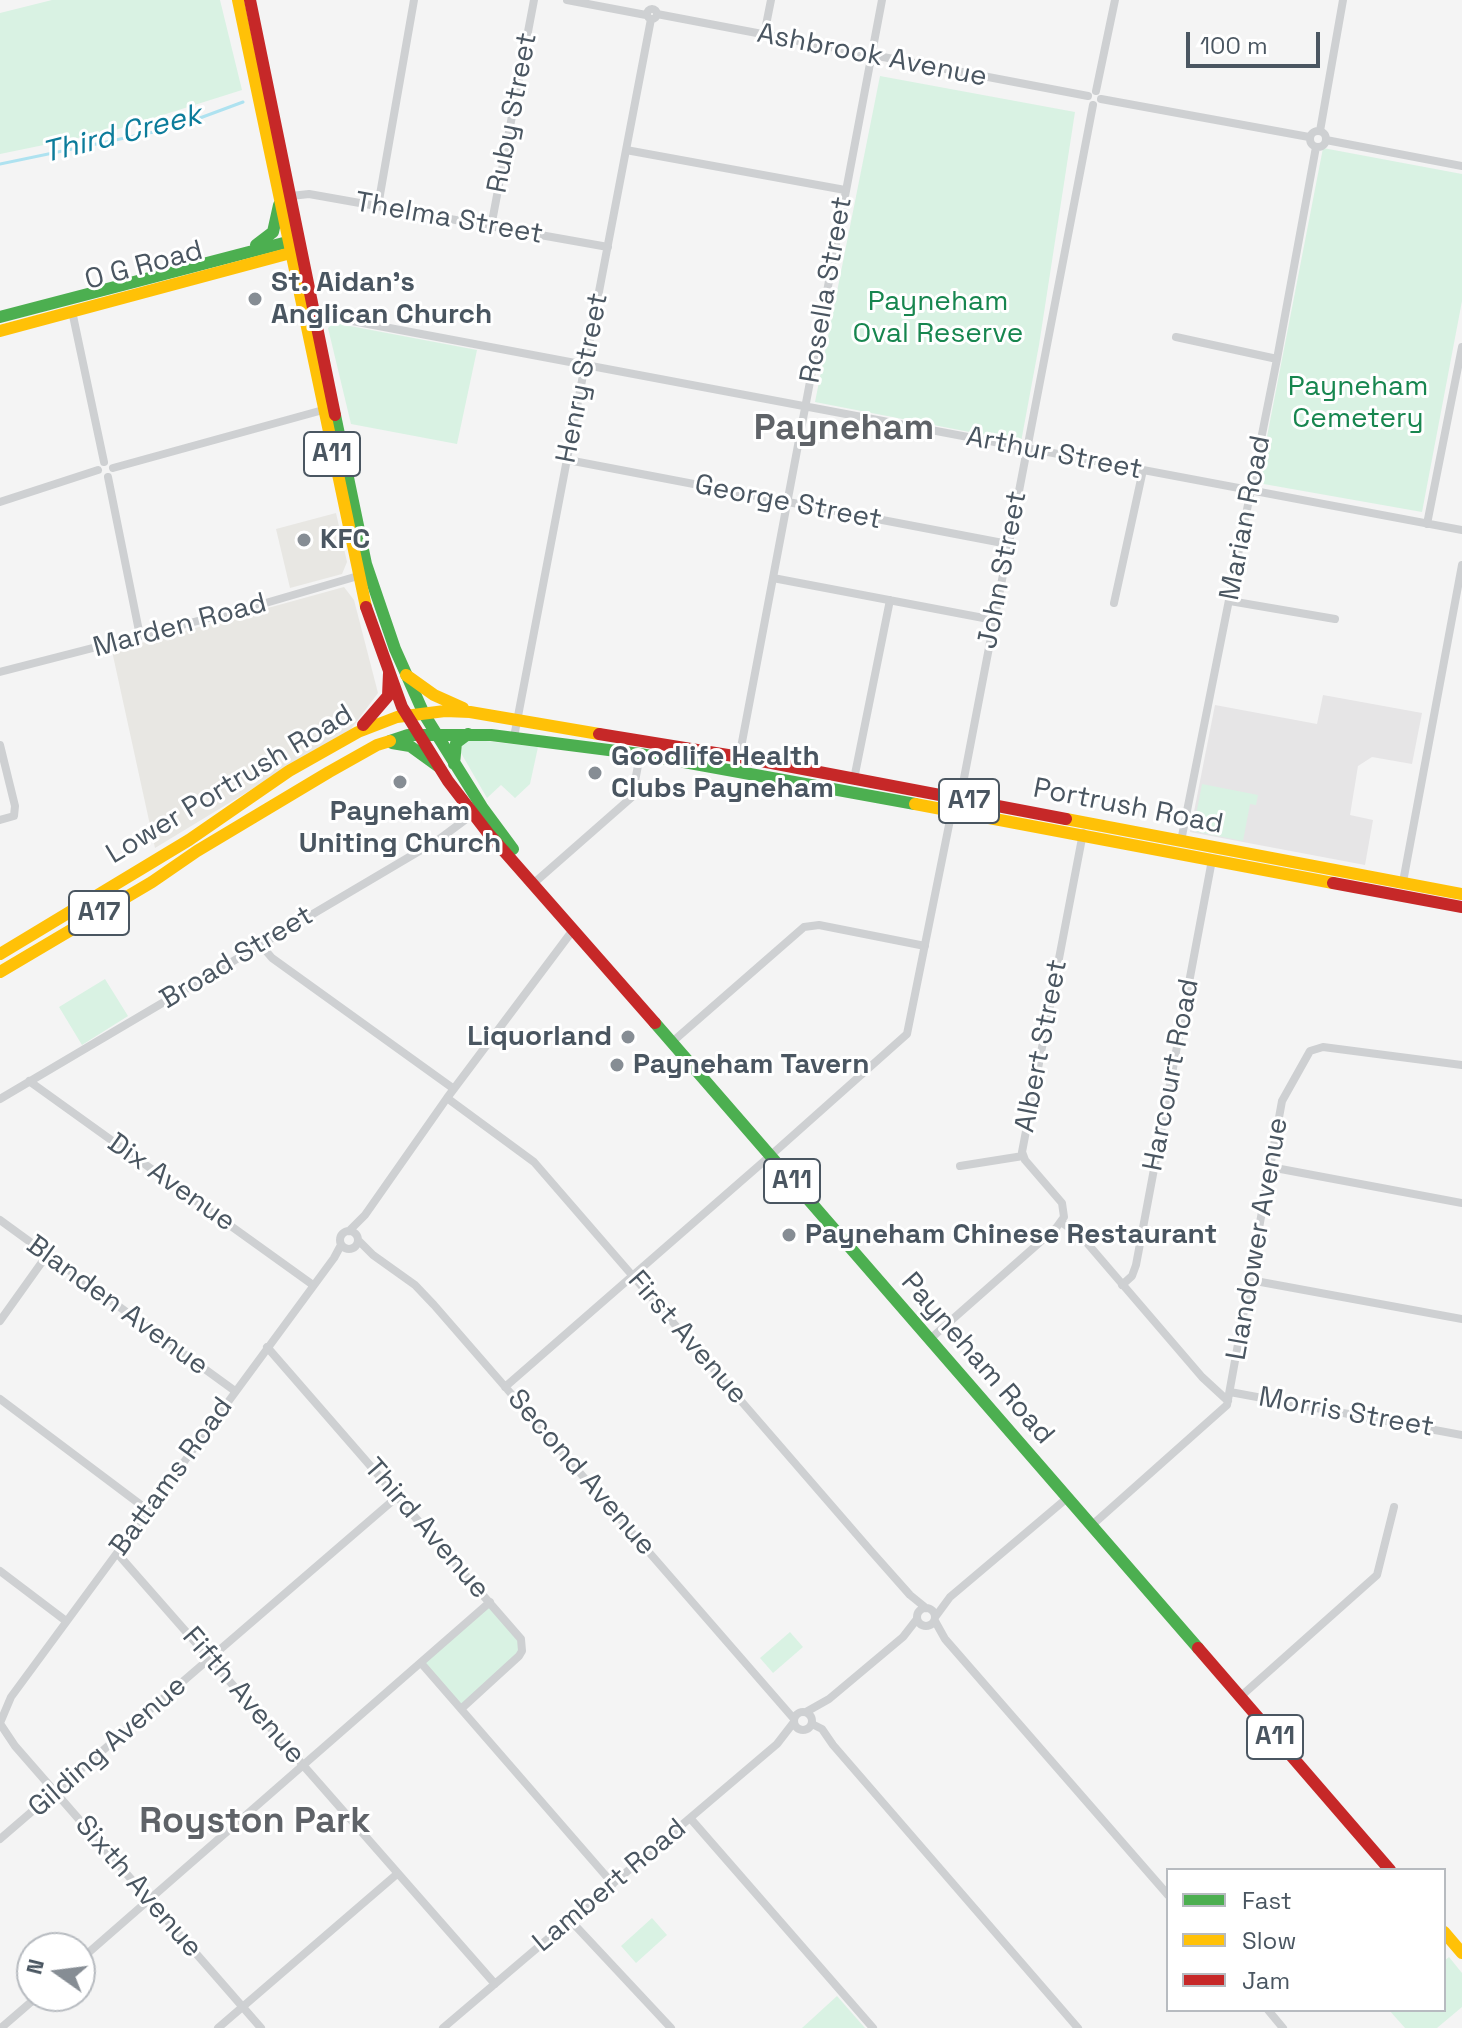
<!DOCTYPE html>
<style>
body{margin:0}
#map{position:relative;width:1462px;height:2028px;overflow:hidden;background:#f4f4f4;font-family:"Space Grotesk",sans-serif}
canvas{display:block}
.legend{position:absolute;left:1166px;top:1868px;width:280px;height:144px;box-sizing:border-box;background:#fff;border:2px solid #b7bbc0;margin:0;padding:10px 14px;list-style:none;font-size:24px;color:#4a5661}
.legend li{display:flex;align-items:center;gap:16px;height:40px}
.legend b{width:40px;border:2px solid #b7bbc0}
.north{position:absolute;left:16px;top:1932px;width:80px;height:80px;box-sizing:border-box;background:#fff;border:2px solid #b7bbc0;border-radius:50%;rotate:284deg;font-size:22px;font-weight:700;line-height:32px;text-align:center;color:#4a5661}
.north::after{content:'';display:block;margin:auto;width:28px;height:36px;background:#868d94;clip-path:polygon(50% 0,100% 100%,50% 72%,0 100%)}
.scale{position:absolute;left:1186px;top:32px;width:134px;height:36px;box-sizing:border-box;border:4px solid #4a5661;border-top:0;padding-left:10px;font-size:24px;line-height:28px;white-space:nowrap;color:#4a5661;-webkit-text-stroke:6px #fff;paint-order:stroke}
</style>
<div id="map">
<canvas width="1462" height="2028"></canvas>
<ul class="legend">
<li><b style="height:10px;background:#4caf50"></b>Fast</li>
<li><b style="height:10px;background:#ffc107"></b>Slow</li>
<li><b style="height:10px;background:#c62828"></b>Jam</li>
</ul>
<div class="north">N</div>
<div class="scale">100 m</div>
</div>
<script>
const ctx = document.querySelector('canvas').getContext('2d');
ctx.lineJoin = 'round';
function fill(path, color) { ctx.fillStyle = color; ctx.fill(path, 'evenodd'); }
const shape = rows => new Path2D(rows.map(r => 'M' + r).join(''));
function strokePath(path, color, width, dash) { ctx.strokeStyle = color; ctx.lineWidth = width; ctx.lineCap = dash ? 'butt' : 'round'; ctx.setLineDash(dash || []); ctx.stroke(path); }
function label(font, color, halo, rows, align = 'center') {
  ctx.font = font + ' "Space Grotesk",sans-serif'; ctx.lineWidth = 6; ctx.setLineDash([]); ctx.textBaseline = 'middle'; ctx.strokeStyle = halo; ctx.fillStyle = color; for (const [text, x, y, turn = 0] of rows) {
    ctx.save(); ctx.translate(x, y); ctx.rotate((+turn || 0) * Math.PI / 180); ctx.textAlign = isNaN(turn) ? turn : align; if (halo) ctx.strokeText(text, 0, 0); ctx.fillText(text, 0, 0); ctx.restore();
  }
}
const commercial = shape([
 [336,513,347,562,342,574,290,588,276,529],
 [344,587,354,600,378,693,351,729,155,848,112,651]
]);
const education = shape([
 [1323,695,1422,713,1412,764,1372,757,1358,766,1350,815,1373,820,1365,865,1190,832,1215,705,1317,724]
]);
const green = shape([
 [52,0,220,0,242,90,112,131,0,154,0,13],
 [880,76,1075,112,1039,345,1021,442,815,402],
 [1323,148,1462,174,1462,301,1422,512,1258,483],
 [334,323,477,350,457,444,351,424,328,328],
 [468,739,538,747,530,784,515,798,501,785,487,798,461,753,462,744],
 [1202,784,1258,795,1256,805,1250,804,1243,841,1193,831],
 [105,979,128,1016,82,1045,59,1007],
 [490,1602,514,1629,522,1651,461,1709,421,1663],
 [790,1632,803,1647,773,1673,760,1658],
 [652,1918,667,1935,636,1963,621,1946],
 [1449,1957,1462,1973,1462,2007,1437,2028,1405,2028,1389,2010,1444,2010,1444,1961],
 [837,1996,865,2028,802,2028]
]);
const stream = shape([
 [0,164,173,128,243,102]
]);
const street = shape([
 [567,0,646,15],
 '647 14a5 5 0 1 1 10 0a5 5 0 1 1-10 0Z',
 [657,14,1088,96],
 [764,35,771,0],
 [1096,91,1115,0],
 [1101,99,1309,137],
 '1310 139a8 8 0 1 1 16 0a8 8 0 1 1-16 0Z',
 [1320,131,1343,0],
 [1326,140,1462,166],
 [626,150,845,190],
 [291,196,309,194,608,247],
 [378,206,414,0],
 [491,227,534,0],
 [72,311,104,462],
 [317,322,331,317,1462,530],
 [1176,337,1277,359],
 [568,460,1008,544],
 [113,468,323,410],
 [108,477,140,636],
 [0,502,98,470],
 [1427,524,1462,347],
 [773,578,994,620],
 [1230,601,1335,619],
 [1114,603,1143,470],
 [0,672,252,607,358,576],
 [514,737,651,19],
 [0,745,15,806,14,816,0,820],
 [739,758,882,0],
 [854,779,890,600],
 [960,799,1093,105],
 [1181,841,1277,359,1316,147],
 [1403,882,1462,565],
 [534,883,632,797,640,755],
 [260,944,272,958,454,1089],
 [671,1043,804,927,819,925,925,946],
 [29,1081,313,1285],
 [447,1098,534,1162,871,1551,910,1595,926,1608],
 [0,1099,438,840,473,814],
 [960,1166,1023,1156],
 [1270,1167,1462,1203],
 [0,1220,235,1391],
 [1061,1222,1081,1236,1202,1377,1228,1401],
 '340 1240a9 9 0 1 1 18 0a9 9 0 1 1-18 0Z',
 [349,1231,365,1215,447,1098,573,930],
 [359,1241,373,1255,415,1285,434,1305,794,1719],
 [1250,1280,1462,1319],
 [1122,1285,1132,1276,1136,1265,1212,860],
 [0,1321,47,1255],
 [929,1340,1056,1228,1064,1217,1062,1203,1025,1160,1022,1152,1083,833],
 [267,1347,521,1639,522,1651,519,1656,461,1709],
 [505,1387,770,1156,907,1034,952,810],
 [1230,1392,1462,1435],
 [0,1399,149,1511],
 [1091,1526,1227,1405,1280,1112,1282,1101,1310,1051,1323,1047,1462,1065],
 [117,1553,495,1984],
 [0,1571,66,1621],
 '917 1617a9 9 0 1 1 18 0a9 9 0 1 1-18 0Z',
 [936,1616,950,1597,1066,1499],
 [935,1621,945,1639,1168,1895],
 [421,1663,613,1884],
 [1240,1697,1377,1575,1394,1507],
 '794 1721a9 9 0 1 1 18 0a9 9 0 1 1-18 0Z',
 [806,1712,829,1699,903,1637,917,1619],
 [0,1723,11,1697,334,1258,341,1245],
 [812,1724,822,1729,833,1745,1078,2028],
 [1,1725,15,1746,261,2028],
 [690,1818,873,2028],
 [0,1839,397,1497],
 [570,1920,671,2028],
 [80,1960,490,1602],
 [1268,2010,1283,2028],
 [1,2028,38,1996],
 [218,2028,397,1874],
 [443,2028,777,1744,794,1722]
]);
const fast = shape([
 [256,245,273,232,279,205],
 [0,317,295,240],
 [335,415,366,564,395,649,424,714,482,807,513,849],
 [390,741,408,735,491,735,640,754,915,804],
 [392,743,410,746,439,767],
 [454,764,456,743,468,734],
 [655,1023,1198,1648]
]);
const slow = shape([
 [238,0,366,607],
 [0,331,298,251],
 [406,675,434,695,463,708],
 [915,804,1333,883],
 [1066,819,1462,894],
 [0,954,189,840,289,771,358,732,397,717,445,711,470,712,599,734],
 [0,972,152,882,197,851,329,772,377,745,390,741],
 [1444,1932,1462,1953]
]);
const jam = shape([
 [250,0,335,415],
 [366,607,402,707,448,781,488,833,655,1023],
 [363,725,388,696,389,673],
 [599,734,740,757,1066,819],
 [1333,883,1462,907],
 [1198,1648,1390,1870]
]);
const markers = [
 [255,299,8,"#868d94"],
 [304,540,8,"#868d94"],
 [595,773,8,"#868d94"],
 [400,782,8,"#868d94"],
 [628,1037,8,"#868d94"],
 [617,1065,8,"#868d94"],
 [789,1235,8,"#868d94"]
];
const shields = [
 [332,454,56],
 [969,801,60],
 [99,913,60],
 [792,1181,56],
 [1275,1737,56]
];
const shieldNames = [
 ["A11",332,454],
 ["A17",969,801],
 ["A17",99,913],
 ["A11",792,1181],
 ["A11",1275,1737]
];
const streetNames = [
 ["Ashbrook Avenue",872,56,11],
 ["Ruby Street",513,113,-79],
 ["Thelma Street",449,219,10],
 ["O G Road",144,266,-15],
 ["Rosella Street",827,290,-80],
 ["Henry Street",583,378,-79],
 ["Arthur Street",1054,454,11],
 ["George Street",788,503,11],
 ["Marian Road",1246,518,-79],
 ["John Street",1003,570,-79],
 ["Marden Road",180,626,-15],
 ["Lower Portrush Road",230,785,-31],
 ["Portrush Road",1128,807,11],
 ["Broad Street",237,958,-31],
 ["Albert Street",1042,1046,-79],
 ["Harcourt Road",1172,1075,-79],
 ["Dix Avenue",171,1183,35],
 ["Llandower Avenue",1258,1239,-80],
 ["Blanden Avenue",117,1306,36],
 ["First Avenue",687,1338,49],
 ["Payneham Road",977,1359,49],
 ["Morris Street",1346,1413,10],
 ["Second Avenue",581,1473,49],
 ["Battams Road",172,1477,-54],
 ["Third Avenue",426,1529,49],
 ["Fifth Avenue",243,1696,49],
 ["Gilding Avenue",108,1747,-41],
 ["Lambert Road",610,1886,-40],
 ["Sixth Avenue",138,1887,49]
];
const poiNames = [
 ["St. Aidan's",271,283],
 ["Anglican Church",271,315],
 ["KFC",320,540],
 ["Goodlife Health",611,757],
 ["Clubs Payneham",611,789],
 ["Payneham",400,812,"center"],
 ["Uniting Church",400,844,"center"],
 ["Liquorland",612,1037,"right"],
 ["Payneham Tavern",633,1065],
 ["Payneham Chinese Restaurant",805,1235]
];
const parkNames = [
 ["Payneham",938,302],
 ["Oval Reserve",938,334],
 ["Payneham",1358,387],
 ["Cemetery",1358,419]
];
const waterNames = [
 ["Third Creek",122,135,-14]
];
const districtNames = [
 ["Payneham",844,429],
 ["Royston Park",255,1822]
];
fill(commercial, '#e8e7e3');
fill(education, '#e6e5e6');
fill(green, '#d9f2e3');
strokePath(stream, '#aee2f0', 3);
strokePath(street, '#ced0d2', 8);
strokePath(fast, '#4caf50', 12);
strokePath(slow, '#ffc107', 12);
strokePath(jam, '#c62828', 12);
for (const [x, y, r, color] of markers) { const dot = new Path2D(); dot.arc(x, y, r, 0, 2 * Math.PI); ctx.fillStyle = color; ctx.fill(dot); strokePath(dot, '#fff', 3); }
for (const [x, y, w] of shields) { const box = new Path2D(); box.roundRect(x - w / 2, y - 22, w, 44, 6); ctx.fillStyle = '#fff'; ctx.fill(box); strokePath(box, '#4a5661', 2); }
label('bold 26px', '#4a5661', null, shieldNames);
label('28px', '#4a5661', '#fff', streetNames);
label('bold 28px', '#4a5661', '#fff', poiNames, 'left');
label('28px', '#17864f', '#fff', parkNames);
label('italic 30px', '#0c7c9b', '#fff', waterNames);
label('bold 36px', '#5f6368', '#fff', districtNames);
</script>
